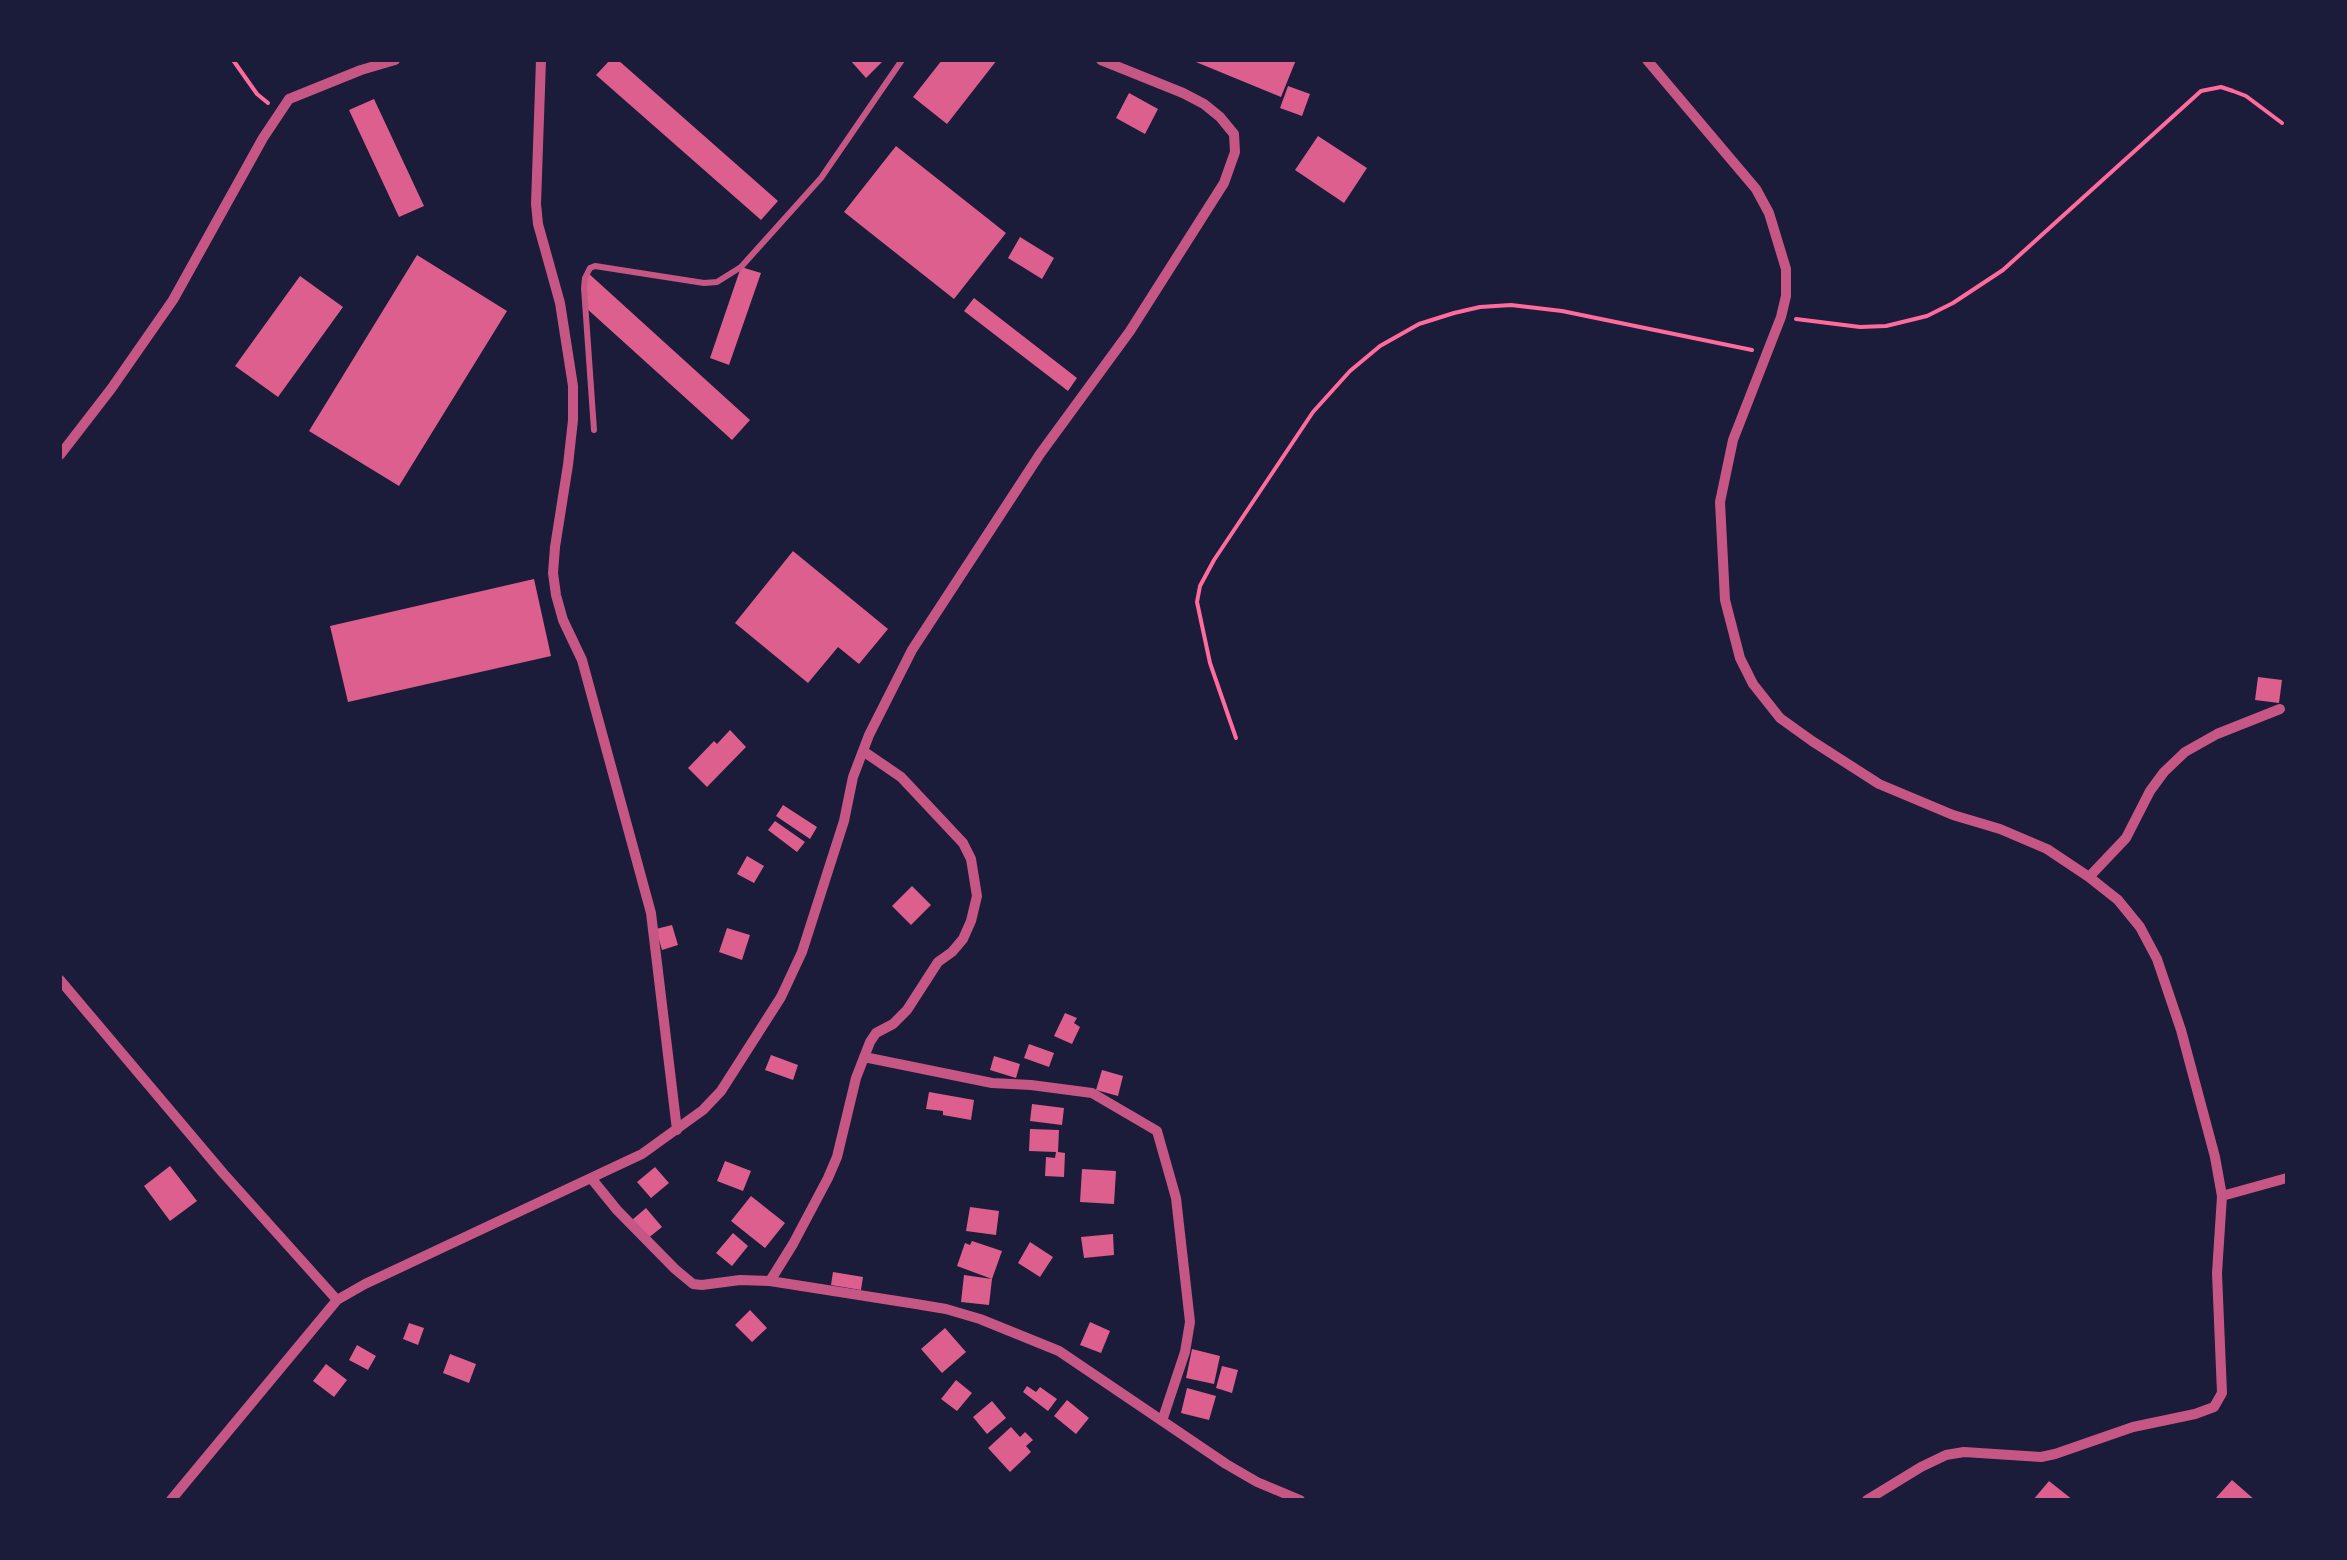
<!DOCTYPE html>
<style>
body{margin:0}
#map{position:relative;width:2347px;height:1560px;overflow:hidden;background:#1b1b3a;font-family:"Sofia Sans Condensed",sans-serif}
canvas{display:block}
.frame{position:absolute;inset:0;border:62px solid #1b1b3a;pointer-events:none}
</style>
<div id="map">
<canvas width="2347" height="1560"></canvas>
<div class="frame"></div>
</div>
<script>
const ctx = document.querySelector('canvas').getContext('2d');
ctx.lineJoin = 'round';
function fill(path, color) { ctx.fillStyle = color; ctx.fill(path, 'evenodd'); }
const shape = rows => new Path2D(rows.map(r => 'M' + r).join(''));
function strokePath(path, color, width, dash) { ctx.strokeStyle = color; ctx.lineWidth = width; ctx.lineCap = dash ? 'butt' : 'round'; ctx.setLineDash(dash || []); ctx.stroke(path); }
const building = shape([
 [610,60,618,60,778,201,761,220,596,75],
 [850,60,884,60,866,78],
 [942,60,997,60,947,124,913,97],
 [1191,60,1296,60,1281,97],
 [1288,86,1310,94,1302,116,1280,108],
 [1129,93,1158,109,1145,134,1116,118],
 [374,99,424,206,399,217,349,110],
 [1318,136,1367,168,1344,203,1295,170],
 [896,146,1006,233,954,299,844,212],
 [1020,237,1054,258,1042,279,1008,258],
 [417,255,507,311,399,486,309,431],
 [741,267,761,273,729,365,710,358],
 [587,272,750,420,732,440,585,307],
 [300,276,343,307,278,397,235,366],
 [974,298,1077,378,1068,391,964,311],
 [793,551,888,629,859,664,838,647,808,683,735,623],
 [534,579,551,656,348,702,330,626],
 [2258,677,2282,680,2279,703,2255,700],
 [730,730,746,747,707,787,688,768,714,741,717,744],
 [783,805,817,827,810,839,776,816],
 [775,821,805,842,797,852,768,830],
 [747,856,764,866,754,883,737,874],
 [912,886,931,905,911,925,892,906],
 [672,925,678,945,662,950,656,929],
 [727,928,750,935,742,960,719,952],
 [1065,1013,1077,1018,1074,1023,1080,1027,1072,1044,1054,1036],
 [1029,1044,1054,1053,1049,1067,1024,1058],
 [771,1055,798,1065,793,1080,765,1070],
 [994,1056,1020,1064,1016,1078,990,1070],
 [1102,1070,1123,1076,1118,1096,1096,1090],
 [929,1092,974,1100,971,1120,943,1115,943,1111,926,1109],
 [1032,1104,1064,1108,1062,1125,1030,1121],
 [1030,1129,1059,1130,1058,1152,1065,1153,1064,1177,1045,1176,1046,1157,1055,1158,1056,1152,1029,1151],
 [725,1161,751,1171,743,1191,717,1181],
 [170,1166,197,1201,170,1221,144,1186],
 [655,1167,669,1183,651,1198,637,1182],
 [1082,1169,1116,1171,1114,1204,1080,1202],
 [751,1196,785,1223,765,1248,731,1221],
 [970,1207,999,1211,996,1235,966,1231],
 [646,1208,662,1227,647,1239,632,1220],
 [733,1233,748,1246,732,1266,716,1253],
 [1113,1234,1114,1255,1084,1258,1081,1237],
 [972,1241,1002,1251,992,1279,989,1305,961,1302,964,1275,992,1279,957,1266,965,1243,970,1245],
 [1030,1242,1053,1257,1040,1277,1018,1263],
 [833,1272,863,1277,861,1290,831,1285],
 [750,1310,767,1328,752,1342,735,1325],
 [1090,1322,1110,1331,1101,1353,1080,1345],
 [409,1323,424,1328,418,1345,403,1339],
 [945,1328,966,1352,942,1373,921,1349],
 [357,1345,376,1356,368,1370,349,1360],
 [1192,1349,1220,1356,1214,1384,1186,1378],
 [450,1354,476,1364,469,1383,443,1373],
 [326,1364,347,1380,334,1397,313,1381],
 [1222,1366,1238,1370,1232,1393,1216,1388],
 [956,1380,972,1393,957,1411,941,1399],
 [1027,1386,1036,1392,1040,1387,1057,1399,1048,1411,1023,1392],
 [1187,1388,1216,1396,1209,1420,1181,1413],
 [1067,1400,1089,1418,1076,1434,1054,1416],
 [992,1401,1006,1418,987,1434,973,1417],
 [1011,1427,1020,1437,1025,1432,1033,1440,1026,1446,1031,1452,1010,1472,988,1448],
 [2232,1480,2255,1500,2214,1500],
 [2049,1481,2073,1500,2033,1500]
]);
const path = shape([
 [233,60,257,94,268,103],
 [1796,319,1860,327,1886,326,1927,316,1953,303,2003,270,2201,91,2221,87,2233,91,2246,96,2282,123],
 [1236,738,1210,663,1197,602,1200,586,1214,560,1313,412,1350,371,1380,346,1419,324,1454,313,1480,307,1511,305,1562,311,1752,350]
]);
const service = shape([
 [594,430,584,288,585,278,590,268,595,266,704,283,717,282,741,267,821,178,902,60]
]);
const minor = shape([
 [541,60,536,204,538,224,560,303,573,386,573,420,568,465,555,547,553,573,556,595,563,620,582,660,651,913,677,1130],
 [1647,60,1756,189,1769,213,1786,269,1786,296,1781,317,1733,440,1720,502,1725,600,1740,658,1753,684,1780,718,1812,741,1879,784,1953,815,2000,829,2047,849,2089,877,2118,900,2140,927,2157,959,2181,1030,2215,1157,2222,1196,2217,1273,2222,1393,2214,1407,2195,1414,2133,1427,2055,1454,2041,1457,1964,1452,1946,1455,1921,1467,1867,1500],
 [60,455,111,389,173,300,263,138,289,99,361,70,395,60],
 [2089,877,2126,838,2150,791,2164,772,2185,752,2217,734,2280,709],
 [60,980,223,1173,337,1300],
 [864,1057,992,1083,1031,1085,1092,1093,1157,1131,1176,1198,1190,1322,1185,1352,1162,1421],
 [591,1178,617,1210,675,1269,693,1284,702,1285,740,1280,770,1281,916,1304,946,1309,980,1319,1059,1351,1226,1464,1257,1482,1300,1500],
 [2222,1196,2287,1178],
 [770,1281,793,1244,828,1178,837,1157,856,1078,870,1042,876,1033,893,1024,907,1010,938,962,952,952,963,939,971,921,977,896,971,859,963,843,901,777,863,751],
 [171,1500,337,1300,365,1284,642,1154,703,1110,721,1091,781,997,802,952,844,821,853,777,869,735,912,650,1040,454,1130,331,1224,183,1235,152,1234,134,1220,117,1204,104,1183,93,1101,60]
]);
fill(building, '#dd5f8e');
strokePath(path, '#ff6b9d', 4);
strokePath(service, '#c65784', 6);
strokePath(minor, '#c65784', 10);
</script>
